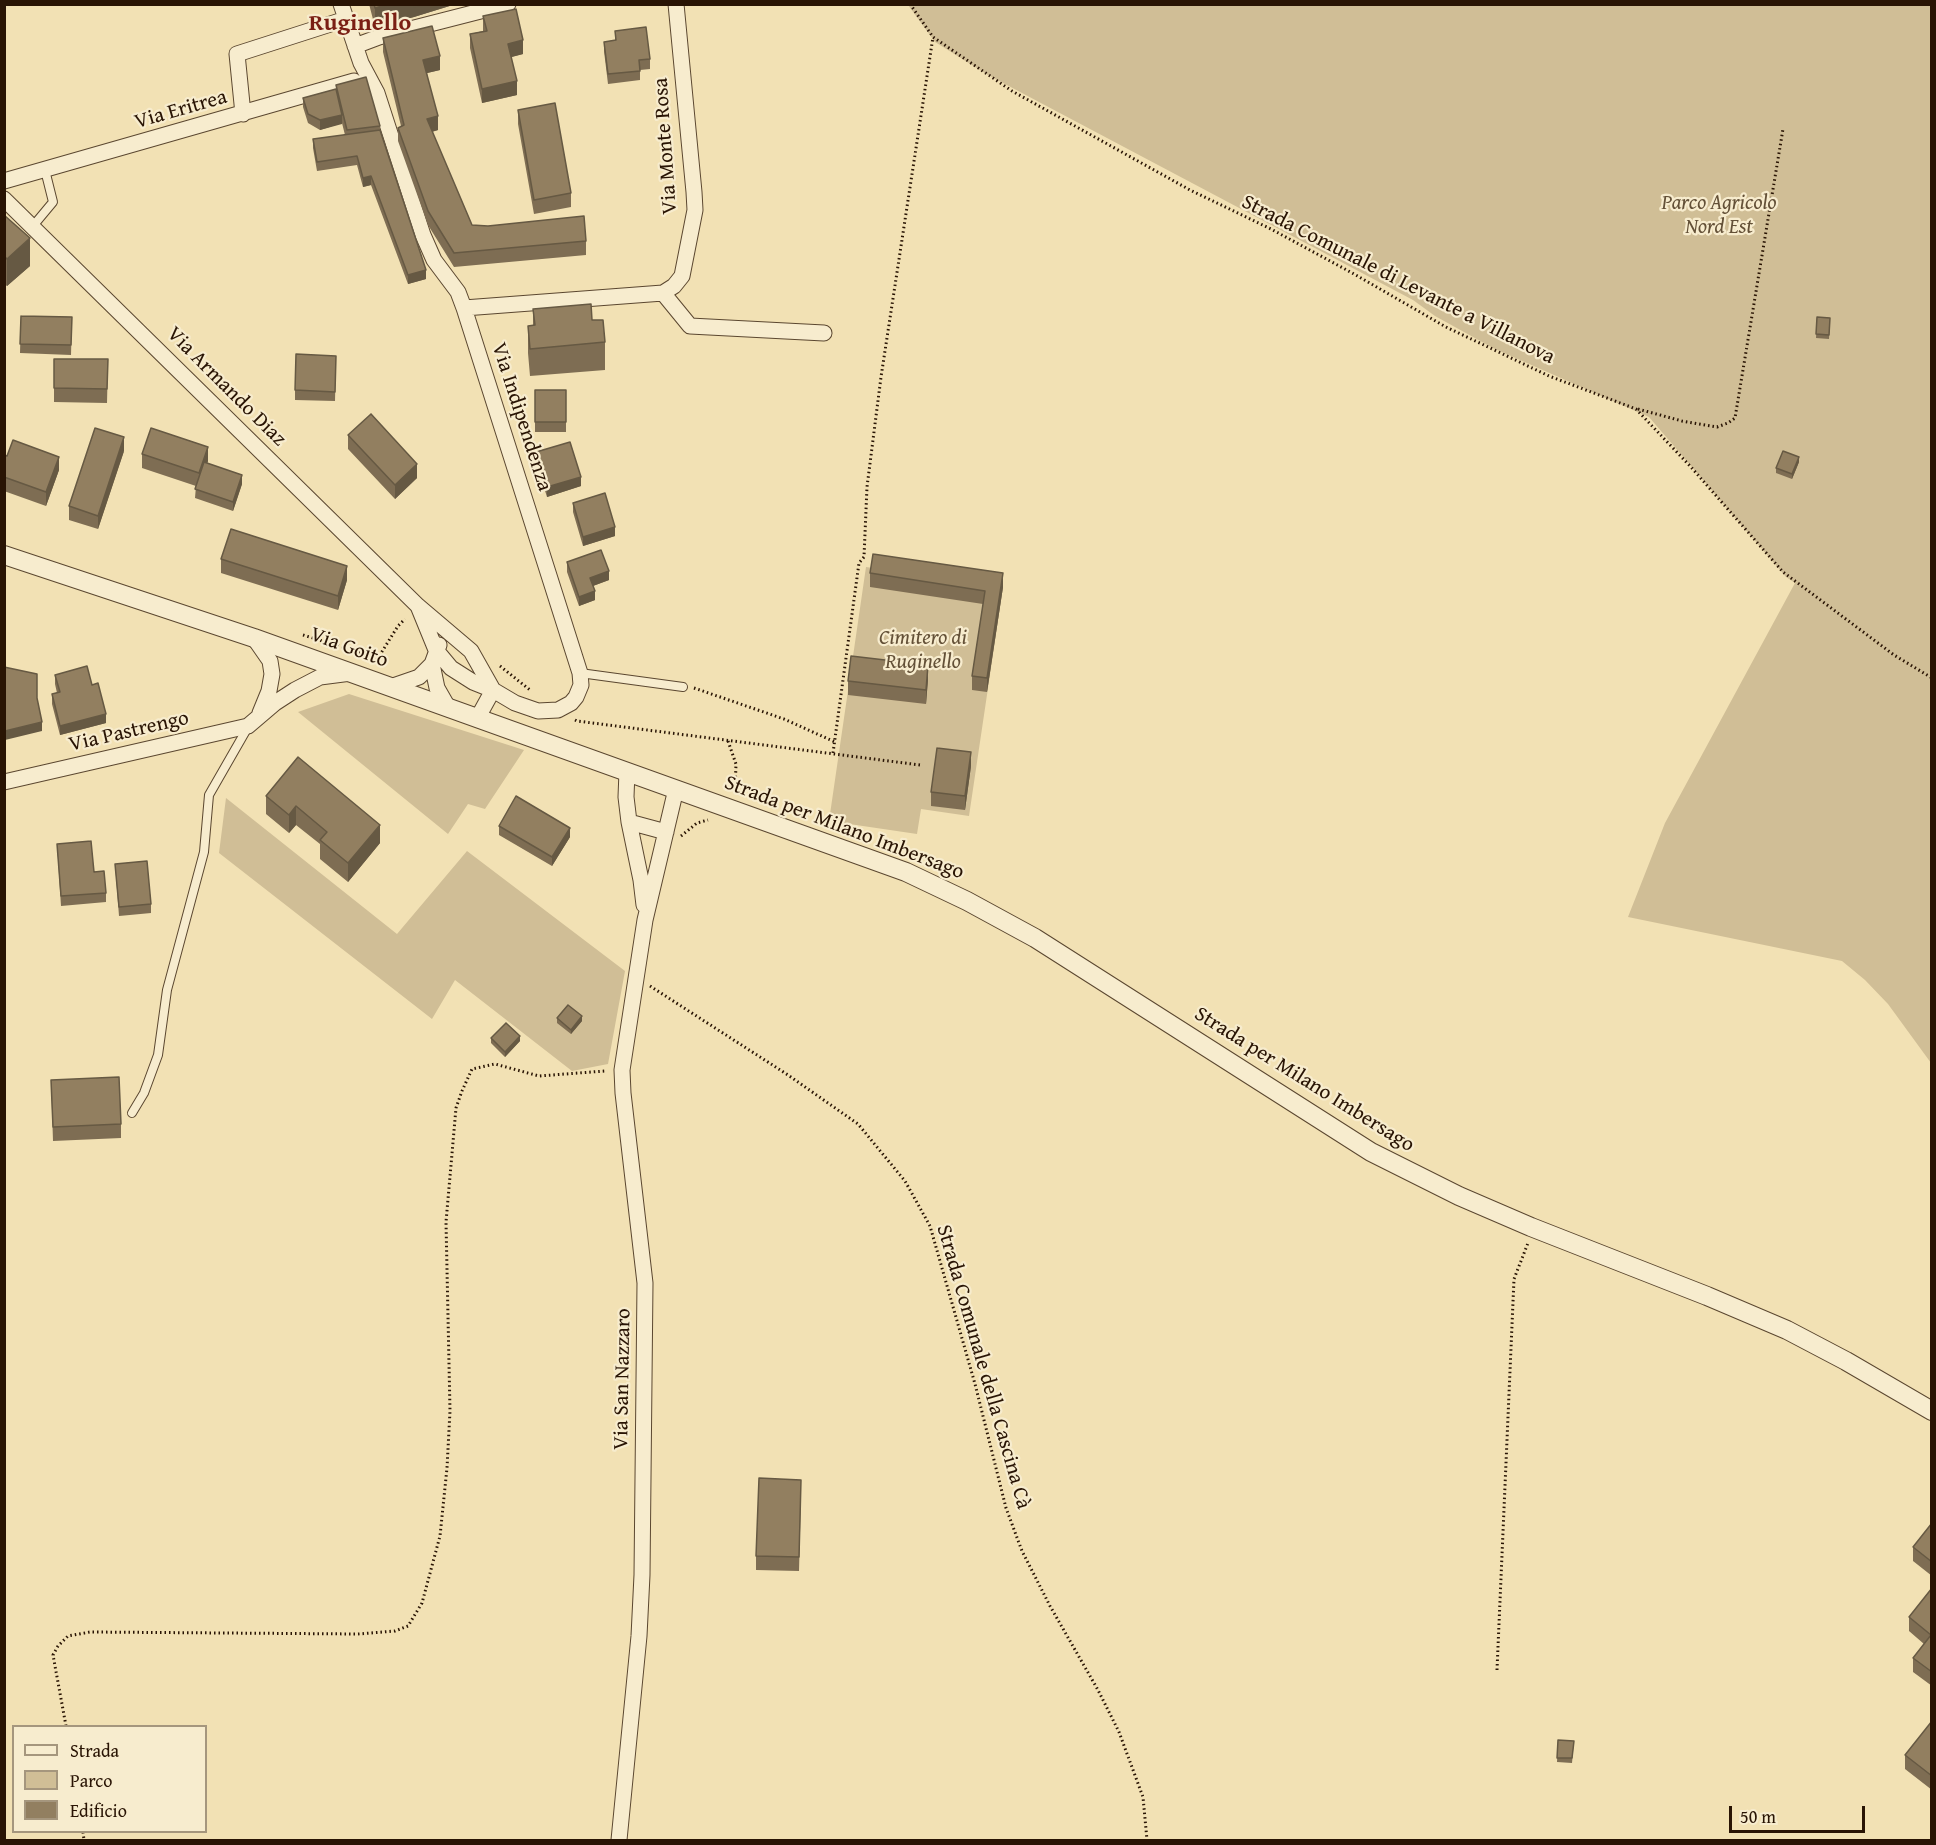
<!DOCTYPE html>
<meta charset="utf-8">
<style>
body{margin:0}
#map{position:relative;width:1936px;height:1845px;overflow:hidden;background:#f2e1b4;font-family:"Gentium Book Plus",serif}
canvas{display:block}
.frame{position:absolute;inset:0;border:6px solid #291404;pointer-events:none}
.legend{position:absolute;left:12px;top:1725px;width:195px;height:108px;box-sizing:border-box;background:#f7ecce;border:2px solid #a5967d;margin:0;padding:8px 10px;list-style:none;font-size:18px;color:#291404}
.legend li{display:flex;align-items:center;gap:12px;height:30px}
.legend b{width:30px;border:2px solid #a5967d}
.scale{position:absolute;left:1729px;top:1806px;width:136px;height:27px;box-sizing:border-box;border:3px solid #291404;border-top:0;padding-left:8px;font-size:18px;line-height:21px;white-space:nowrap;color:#291404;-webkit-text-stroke:4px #f7ecce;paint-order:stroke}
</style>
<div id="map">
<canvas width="1936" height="1845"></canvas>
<div class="frame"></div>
<ul class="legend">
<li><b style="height:8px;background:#f7ecce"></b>Strada</li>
<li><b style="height:16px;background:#d0be96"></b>Parco</li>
<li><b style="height:16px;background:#927f60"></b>Edificio</li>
</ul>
<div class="scale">50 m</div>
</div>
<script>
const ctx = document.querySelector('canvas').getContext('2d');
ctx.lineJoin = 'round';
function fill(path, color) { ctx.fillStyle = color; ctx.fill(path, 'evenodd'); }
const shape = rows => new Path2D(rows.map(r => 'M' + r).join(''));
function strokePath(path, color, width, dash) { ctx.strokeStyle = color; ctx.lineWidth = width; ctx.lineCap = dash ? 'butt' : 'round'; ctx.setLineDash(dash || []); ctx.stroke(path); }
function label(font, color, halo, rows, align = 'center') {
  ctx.font = font + ' "Gentium Book Plus",serif'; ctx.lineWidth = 4.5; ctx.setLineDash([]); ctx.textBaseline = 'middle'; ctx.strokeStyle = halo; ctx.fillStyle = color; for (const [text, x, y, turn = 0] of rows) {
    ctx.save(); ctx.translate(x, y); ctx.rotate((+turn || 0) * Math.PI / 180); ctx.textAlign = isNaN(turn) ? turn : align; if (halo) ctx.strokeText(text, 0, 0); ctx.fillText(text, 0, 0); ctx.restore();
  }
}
const green = shape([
 [908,5,1931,5,1931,1063,1888,1004,1865,980,1842,961,1628,917,1665,823,1795,583,1786,577,1769,557,1649,417,1493,348,1435,316,1413,300,988,75,935,42],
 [866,567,1003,587,969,816,921,809,917,834,829,821],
 [349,694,524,750,485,809,468,804,448,834,298,712],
 [226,798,397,934,467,851,625,971,608,1064,572,1071,455,980,432,1019,219,853]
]);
const path = shape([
 [910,4,933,37,1012,91,1190,190,1271,229,1354,274,1446,327,1549,376,1636,409,1690,466,1783,572,1894,655,1932,678],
 [1638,409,1682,421,1717,427,1728,423,1735,418,1783,129],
 [303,635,378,658,398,626,405,619],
 [500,666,530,690],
 [694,688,784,719,835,742],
 [575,720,577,721,920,765],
 [728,741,736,764,735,792],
 [833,753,859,563,864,557,867,487,881,377,933,37],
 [681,836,697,823,708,820],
 [650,986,788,1075,858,1124,905,1181,930,1226,975,1384,1006,1508,1022,1551,1050,1606,1098,1690,1119,1732,1143,1797,1147,1840],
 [1497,1670,1514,1279,1528,1243],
 [66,1726,53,1655,58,1646,68,1636,90,1632,358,1634,395,1631,408,1626,422,1603,440,1536,447,1468,450,1411,446,1222,456,1108,462,1091,472,1069,495,1064,539,1076,605,1071],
 [83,1832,84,1840]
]);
const service = shape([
 [33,226,53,202,45,170],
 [580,673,683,687],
 [132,1113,144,1093,158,1055,167,990,204,852,209,795,248,727]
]);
const minor = shape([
 [341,4,361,63,377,93,423,235,434,260,458,292,464,308,580,673,581,685,576,697,571,703,558,710,538,711,515,703,493,690,473,682,451,668,436,650,418,606],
 [355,46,379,37,508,4],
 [243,114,237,54,346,19],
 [4,181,354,81],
 [4,199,418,606,471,651,493,690],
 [663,293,690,326,824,333],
 [464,308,663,293,674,286,682,276,695,210,694,192,676,4],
 [254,638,270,661,272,674,269,691,260,713],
 [439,645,432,664,437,688,449,709],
 [390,687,419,677,432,664],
 [477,719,493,690],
 [627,771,626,797,629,822,641,880,644,905],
 [4,782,248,726,275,703,295,690,320,677,351,673],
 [629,822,666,832],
 [619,1840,639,1636,642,1575,645,1283,623,1093,622,1070,645,920,676,789]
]);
const tertiary = shape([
 [4,555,254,638,906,872,967,901,1035,938,1371,1152,1459,1196,1531,1227,1707,1296,1787,1330,1846,1361,1932,1411]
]);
const wall = shape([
 [369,4,456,4,414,17,375,27],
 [483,16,523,54,511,57,517,95,482,103,470,48,470,34,483,31],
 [615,31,650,59,650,69,640,70,640,80,608,84,604,51,604,42,615,40],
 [383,38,440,70,427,73,438,130,432,132,472,225,586,241,586,255,454,267,428,225,398,141,398,128,401,126,383,52],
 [336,85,380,126,380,130,426,279,408,284,371,185,363,187,357,165,317,171,313,148,313,139,345,135,342,123,320,130,308,123,303,107,303,98,336,89],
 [518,110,571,193,571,207,534,214,518,124],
 [4,215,30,266,7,286,4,284],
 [533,309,592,320,605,342,605,370,530,376,528,353,528,326,533,325],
 [21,316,72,317,71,355,20,353],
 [1817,317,1830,318,1829,339,1816,338],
 [336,356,335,401,295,400,295,390],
 [54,359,108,359,107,403,54,402],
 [535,390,566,390,566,432,535,432],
 [348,435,417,478,395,499,348,449],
 [124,451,98,529,69,520,69,506],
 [536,452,581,486,547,497,536,462],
 [142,454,208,461,207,463,242,484,233,511,195,498,196,486,142,468],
 [4,455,59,470,46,506,4,491],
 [1799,462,1792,479,1776,473,1776,468],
 [573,503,615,536,583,546,573,512],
 [221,559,347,580,338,610,221,573],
 [567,562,609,580,593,586,595,600,579,606,567,572],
 [870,573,1003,587,987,692,972,690,972,676,983,604,870,587],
 [55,675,92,685,106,723,60,735,52,704,52,694,57,693,55,684],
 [928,679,926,704,848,695,848,681],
 [298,757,380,843,348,882,320,859,320,844,296,825,289,833,266,814,266,796],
 [971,766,965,810,931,806,931,792],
 [499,826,570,837,552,866,499,835],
 [57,844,94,872,106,893,106,902,61,906],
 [115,864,151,904,151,913,119,916],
 [557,1018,582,1021,571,1034,557,1023],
 [491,1038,520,1041,505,1057,491,1043],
 [51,1080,121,1124,121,1138,53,1141],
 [801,1494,799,1571,756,1570,756,1556],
 [1932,1523,1932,1576,1913,1561,1913,1547],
 [1932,1588,1932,1686,1913,1672,1913,1658,1924,1644,1909,1631,1909,1617],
 [1932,1721,1932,1790,1905,1769,1905,1755],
 [1558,1740,1574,1741,1572,1763,1557,1762]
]);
const shadedWall = shape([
 [389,4,456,4,414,17,375,27,375,8],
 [523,40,523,54,508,58,508,44],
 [440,56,440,70,423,74,423,60],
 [517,81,517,95,482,103,482,89],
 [342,115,342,124,320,130,320,120],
 [438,116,438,130,427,133,427,119],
 [371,176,371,185,363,187,363,178],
 [30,238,30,266,7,286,7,259],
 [426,270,426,279,408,284,408,275],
 [124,437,124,451,98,529,98,516],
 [208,447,208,461,199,487,199,473],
 [59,457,59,470,46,506,46,492],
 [1799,457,1799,462,1792,479,1792,474],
 [417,464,417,478,395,499,395,485],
 [242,475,242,484,233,511,233,502],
 [581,477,581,486,547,497,547,487],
 [615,527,615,536,583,546,583,537],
 [347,566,347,580,338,610,338,596],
 [609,571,609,580,590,587,590,578],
 [1003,573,1003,587,987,692,987,678],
 [595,591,595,600,579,606,579,597],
 [928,665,928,679,926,704,926,690],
 [106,714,106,723,60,735,60,726],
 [42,722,42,731,5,740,5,731],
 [971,752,971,766,965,810,965,796],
 [296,806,296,825,289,833,289,815],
 [380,825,380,843,348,882,348,863],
 [570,828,570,837,552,866,552,857],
 [582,1016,582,1021,571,1034,571,1030],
 [520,1036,520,1041,505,1057,505,1052]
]);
const building = shape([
 [374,4,389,4,375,8,374,4],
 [414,4,424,4,414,7,414,4],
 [516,9,523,40,508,44,517,81,482,89,470,34,487,31,483,16,516,9],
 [432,26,440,56,423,60,438,116,427,119,472,225,488,226,584,216,586,241,454,253,428,211,398,128,404,125,383,38,432,26],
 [646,27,650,59,639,60,640,71,608,74,604,42,616,40,615,31,646,27],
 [366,77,380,126,347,130,336,85,366,77],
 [336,89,342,115,320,120,308,114,303,98,336,89],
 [555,103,571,193,534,200,518,110,555,103],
 [380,130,426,270,408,275,371,176,363,178,357,156,317,162,313,139,380,130],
 [4,215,30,238,7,259,4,256,4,215],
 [591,304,592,320,603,320,605,342,530,349,528,326,535,325,533,309,591,304],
 [21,316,72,317,71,345,20,344,21,316],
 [1817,317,1830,318,1829,335,1816,334,1817,317],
 [296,354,336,356,335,392,295,390,296,354],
 [54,359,108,359,107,389,54,388,54,359],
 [535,390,566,390,566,422,535,422,535,390],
 [371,414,417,464,395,485,348,435,371,414],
 [95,428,124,437,98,516,69,506,95,428],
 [151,428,208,447,199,473,142,454,151,428],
 [13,440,59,457,46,492,4,477,4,455,7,456,13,440],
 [570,442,581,477,547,487,536,452,570,442],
 [1783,451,1799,457,1792,474,1776,468,1783,451],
 [204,462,242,475,233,502,195,489,204,462],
 [605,493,615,527,583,537,573,503,605,493],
 [231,529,347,566,338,596,221,559,231,529],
 [601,550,609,571,590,578,595,591,579,597,567,562,601,550],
 [873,554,1003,573,987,678,972,676,985,591,870,573,873,554],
 [851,656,928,665,926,690,848,681,851,656],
 [87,666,92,685,98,683,106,714,60,726,52,694,60,692,55,675,87,666],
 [4,667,37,674,37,698,42,722,5,731,4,667],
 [937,748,971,752,965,796,931,792,937,748],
 [298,757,380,825,348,863,320,840,327,832,296,806,289,815,266,796,298,757],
 [516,796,570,828,552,857,499,826,516,796],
 [91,841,94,872,104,871,106,893,61,896,57,844,91,841],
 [147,861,151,904,119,907,115,864,147,861],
 [568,1005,582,1016,571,1030,557,1018,568,1005],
 [506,1023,520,1036,505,1052,491,1038,506,1023],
 [119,1077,121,1124,53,1127,51,1080,119,1077],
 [759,1478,801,1480,799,1557,756,1556,759,1478],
 [1932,1523,1932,1562,1913,1547,1932,1523],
 [1932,1588,1932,1672,1913,1658,1931,1635,1909,1617,1932,1588],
 [1932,1721,1932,1776,1905,1755,1932,1721],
 [1558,1740,1574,1741,1572,1758,1557,1758,1558,1740]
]);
const streetNames = [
 ["Via Eritrea",181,110,-16],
 ["Via Monte Rosa",666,146,-94],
 ["Strada Comunale di Levante a Villanova",1398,280,27],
 ["Via Armando Diaz",226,387,45],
 ["Via Indipendenza",521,417,72],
 ["Via Goito",349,648,20],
 ["Via Pastrengo",129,732,-13],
 ["Strada per Milano Imbersago",844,828,21],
 ["Strada per Milano Imbersago",1304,1080,32],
 ["Strada Comunale della Cascina Cà",983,1367,74],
 ["Via San Nazzaro",623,1379,-89]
];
const parkNames = [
 ["Parco Agricolo",1719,204],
 ["Nord Est",1719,228],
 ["Cimitero di",923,639],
 ["Ruginello",923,663]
];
const quarterNames = [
 ["Ruginello",360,24]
];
fill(green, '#d0be96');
strokePath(service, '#5b4730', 10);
strokePath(minor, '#5b4730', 17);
strokePath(tertiary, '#5b4730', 20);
strokePath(path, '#291404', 3, [1.5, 3]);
strokePath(service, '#f7ecce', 8);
strokePath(minor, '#f7ecce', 15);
strokePath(tertiary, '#f7ecce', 18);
fill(wall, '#7e6d53');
fill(shadedWall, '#665943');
fill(building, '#927f60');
strokePath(building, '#665943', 1.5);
label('21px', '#291404', '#f7ecce', streetNames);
label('italic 21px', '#635037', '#f7ecce', parkNames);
label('bold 24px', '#7a1f14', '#f7ecce', quarterNames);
</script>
